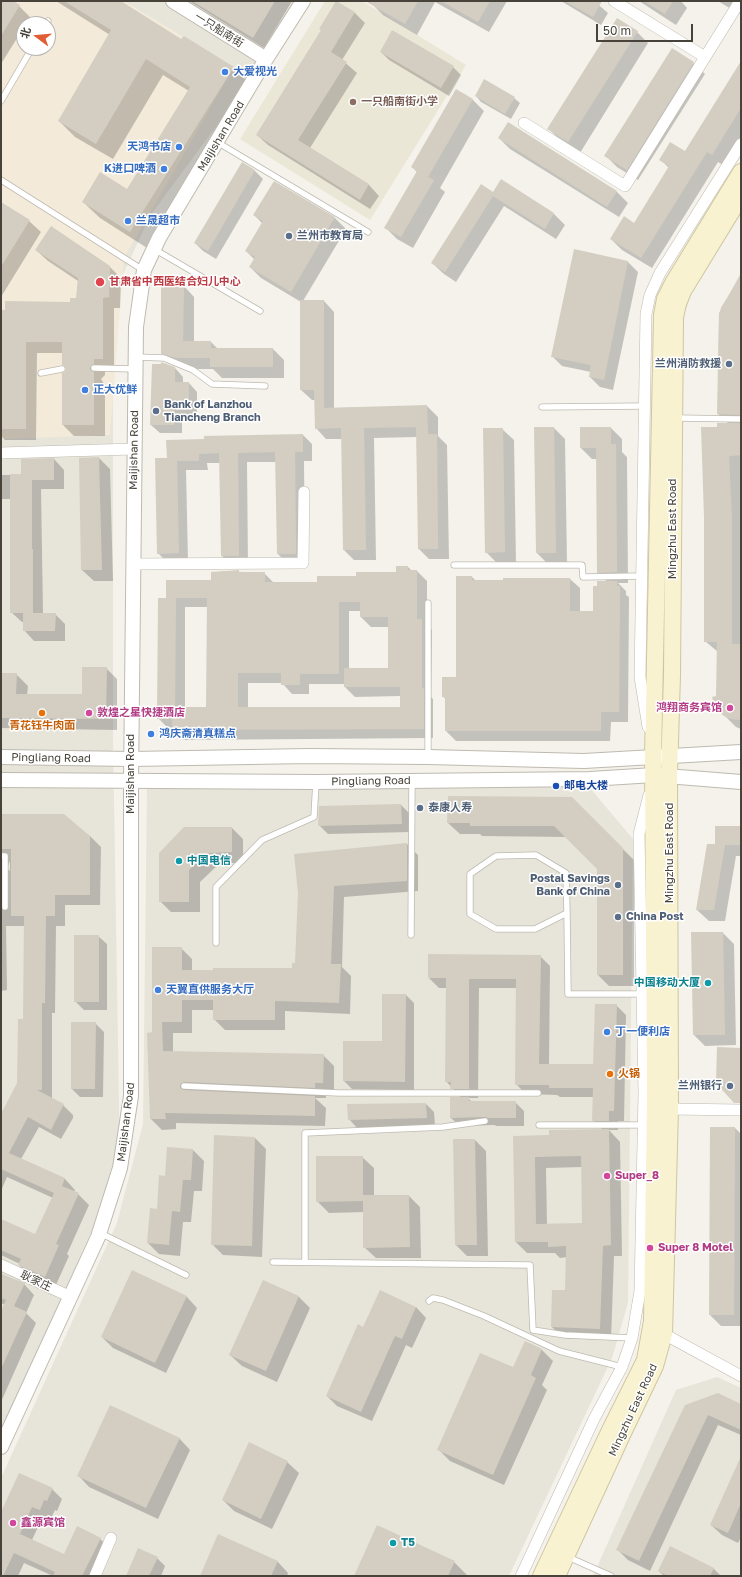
<!DOCTYPE html>
<meta charset="utf-8">
<style>
body{margin:0}
#map{position:relative;width:742px;height:1577px;overflow:hidden;background:#f4f2eb;font-family:"Golos Text","Noto Sans SC",sans-serif}
canvas{display:block}
.frame{position:absolute;inset:0;border:2px solid #47433a;pointer-events:none}
.north{position:absolute;left:16px;top:16px;width:40px;height:40px;box-sizing:border-box;background:#fff;border:1px solid #b5b4b0;border-radius:50%;rotate:286deg;font-size:11px;font-weight:700;line-height:16px;text-align:center;color:#47433a}
.north::after{content:'';display:block;margin:auto;width:14px;height:18px;background:#e25c34;clip-path:polygon(50% 0,100% 100%,50% 72%,0 100%)}
.scale{position:absolute;left:596px;top:24px;width:97px;height:18px;box-sizing:border-box;border:2px solid #47433a;border-top:0;padding-left:5px;font-size:12px;line-height:14px;white-space:nowrap;color:#47433a;-webkit-text-stroke:3px #fff;paint-order:stroke}
</style>
<div id="map">
<canvas width="742" height="1577"></canvas>
<div class="frame"></div>
<div class="north">北</div>
<div class="scale">50 m</div>
</div>
<script>
const ctx = document.querySelector('canvas').getContext('2d');
ctx.lineJoin = 'round';
function fill(path, color) { ctx.fillStyle = color; ctx.fill(path, 'evenodd'); }
const shape = rows => new Path2D(rows.map(r => 'M' + r).join(''));
function strokePath(path, color, width, dash) { ctx.strokeStyle = color; ctx.lineWidth = width; ctx.lineCap = dash ? 'butt' : 'round'; ctx.setLineDash(dash || []); ctx.stroke(path); }
function label(font, color, halo, rows, align = 'center') {
  ctx.font = font + ' "Golos Text","Noto Sans SC",sans-serif'; ctx.lineWidth = 3; ctx.setLineDash([]); ctx.textBaseline = 'middle'; ctx.strokeStyle = halo; ctx.fillStyle = color; for (const [text, x, y, turn = 0] of rows) {
    ctx.save(); ctx.translate(x, y); ctx.rotate((+turn || 0) * Math.PI / 180); ctx.textAlign = isNaN(turn) ? turn : align; if (halo) ctx.strokeText(text, 0, 0); ctx.fillText(text, 0, 0); ctx.restore();
  }
}
const residential = shape([
 [1,1,301,1,266,59,150,216,113,296,113,738,120,1168,1,1433],
 [24,24,48,24,48,48,24,48],
 [584,781,633,839,628,1303,612,1358,509,1576,1,1576,1,1478,117,1223,143,1124,147,787],
 [717,1377,741,1388,741,1576,593,1576,676,1390]
]);
const commercial = shape([
 [1,1,124,1,234,67,124,258,110,435,1,439],
 [24,24,48,24,48,48,24,48]
]);
const education = shape([
 [325,1,362,1,466,65,370,220,240,139]
]);
const shadow = shape([
 [1,1,11,1,19,6,30,17,26,24,24,24,24,27,1,64],
 [56,1,119,1,182,40,233,68,250,84,147,248,100,218,83,202,127,190,189,91,163,75,113,159,75,137,59,121,110,35],
 [189,1,292,1,264,48],
 [373,1,507,1,489,32,435,2,417,35,383,15,372,4],
 [561,1,594,1,608,13,601,25],
 [639,1,681,1,687,8,676,25],
 [718,1,741,1,741,12,739,14],
 [337,2,355,13,365,23,342,60,357,73,310,148,369,185,379,196,370,209,268,145,257,135,322,31,320,29],
 [637,32,648,43,580,153,560,140,549,129],
 [381,52,453,67,461,75,449,96,389,60],
 [693,63,705,74,638,180,617,167,606,156],
 [741,63,741,136,723,165,718,162,652,268,622,250,611,239,635,224,669,168,660,159,685,152],
 [456,90,473,100,484,111,440,188,445,192,413,248,397,239,385,227,417,172,412,167],
 [476,96,514,98,520,103,511,119,481,102],
 [508,124,617,192,628,203,619,217,510,149,499,138],
 [242,163,255,171,263,179,216,259,203,251,195,243],
 [502,181,554,214,565,225,556,239,504,206,456,282,444,274,432,263,494,193],
 [274,182,335,218,346,229,303,301,324,301,334,312,334,408,427,406,438,417,438,436,447,445,449,559,429,559,419,549,417,437,374,438,376,560,354,560,344,550,342,439,326,439,316,428,315,400,312,400,301,390,301,302,261,278,250,267,255,260,246,251,262,223,254,215],
 [1,204,29,221,41,232,1,297],
 [36,250,110,267,121,278,120,308,114,308,114,370,105,370,105,375,101,379,105,385,105,436,74,436,63,425,67,369,63,364,63,353,37,353,36,440,5,440,1,436,1,311,71,303,77,299,78,281,48,261],
 [575,250,628,262,638,272,613,390,600,387,590,377,591,372,562,366,552,356],
 [741,275,741,467,740,467,741,729,736,727,719,710,717,697,718,652,705,641,718,428,729,424,718,414,719,318,721,308],
 [183,285,194,297,194,342,211,342,218,349,273,349,284,360,284,378,222,378,213,369,188,369,173,365,162,353],
 [175,368,183,377,183,383,189,383,197,392,197,415,182,415,182,433,160,433,151,425],
 [554,428,565,439,567,563,548,564,537,553],
 [611,428,622,439,622,452,627,457,628,583,618,583,626,591,626,595,629,597,628,722,611,722,610,741,456,741,446,731,446,700,443,696,457,678,472,577,476,581,570,579,580,588,580,612,594,612,598,587,607,582,598,572,597,459,592,459,581,448],
 [502,429,514,440,516,563,497,563,486,552],
 [303,435,312,444,312,461,304,461,305,563,287,563,278,554,277,462,247,462,248,565,231,565,222,556,220,463,207,463,208,470,186,470,188,562,167,562,158,553,168,459],
 [99,458,110,469,113,581,94,581,82,570],
 [54,459,64,470,64,489,41,489,43,614,55,614,65,624,65,641,34,641,24,630,24,622,22,622,11,612,11,499,1,499,1,475,22,475],
 [408,567,412,571,417,571,427,581,427,626,432,630,431,697,433,699,433,738,183,740,173,728,168,728,158,718,167,599,212,581,222,571,264,573,274,583,318,583,397,573],
 [185,607,208,607,207,708,185,708],
 [349,611,361,611,361,617,371,627,389,627,389,669,349,669],
 [248,683,282,683,292,694,309,694,309,684,345,684,345,687,355,697,401,696,401,708,248,708],
 [106,668,117,679,117,730,1,728,1,674,16,674,28,686,27,695,83,695],
 [571,798,634,860,634,986,609,986,598,975,598,868,567,837,482,836,480,834,460,834,448,823],
 [401,805,409,813,410,832,328,834,319,825],
 [1,815,90,836,101,847,100,905,65,905,65,926,56,926,55,1013,52,1013,52,1099,62,1104,73,1115,73,1118,61,1139,39,1127,21,1159,65,1179,75,1190,74,1192,78,1194,89,1205,67,1254,69,1256,55,1287,30,1275,19,1265,20,1264,1,1255,1,1225,36,1235,53,1198,7,1177,1,1191,1,1116,18,1084,24,1020,25,926,6,926,7,990,1,991],
 [10,861,10,871,7,868],
 [741,827,741,856,736,856,725,921,709,921,697,910,716,845],
 [232,828,243,839,243,863,220,863,200,882,200,912,171,912,160,901,160,853],
 [407,844,418,855,418,891,344,897,342,967,351,976,350,1014,285,1011,285,1030,225,1030,214,1019,214,1010,192,1010,192,1033,173,1033,173,1052,323,1055,334,1066,334,1093,326,1093,326,1098,315,1098,326,1108,325,1126,176,1123,176,1129,162,1130,151,1119,153,1033,181,948,192,959,192,971,293,969,296,964,299,893],
 [723,933,734,944,736,1045,705,1046,694,1035],
 [98,936,107,944,107,1010,84,1010,75,1001],
 [540,956,550,966,549,1065,594,1066,616,1005,626,1015,624,1121,618,1121,618,1130,609,1130,620,1142,622,1256,614,1256,611,1340,563,1338,552,1327,566,1291,567,1257,560,1258,555,1253,527,1253,516,1242,514,1137,550,1136,603,1130,593,1120,594,1097,560,1097,557,1095,526,1094,516,1084,517,988,479,988,478,1098,468,1098,472,1102,515,1102,524,1111,524,1126,497,1126,494,1125,460,1126,451,1118,461,1098,446,1081,447,988,439,988,429,978],
 [582,1167,583,1224,547,1225,546,1168],
 [406,995,414,1003,414,1090,352,1089,344,1081,383,1042],
 [72,1023,95,1023,104,1032,103,1097,80,1097,72,1089],
 [426,1104,434,1112,435,1126,357,1128,349,1119],
 [735,1128,741,1134,741,1326,721,1326,710,1315],
 [255,1138,266,1149,262,1257,223,1255,212,1244],
 [454,1140,475,1140,486,1151,488,1256,467,1256,456,1245],
 [193,1150,204,1161,202,1191,194,1191,191,1222,183,1222,180,1256,159,1254,148,1243,166,1177],
 [362,1157,374,1168,374,1196,409,1196,420,1207,421,1258,376,1258,364,1247,364,1212,329,1213,317,1201],
 [1,1274,24,1284,34,1295,26,1313,36,1323,1,1402,1,1314,5,1305,1,1303],
 [263,1281,299,1297,310,1308,277,1382,242,1366,230,1355],
 [186,1296,197,1308,166,1373,113,1348,102,1337],
 [416,1307,426,1318,412,1348,406,1345,372,1421,337,1406,327,1396,364,1328],
 [525,1342,542,1350,553,1361,542,1385,547,1390,504,1485,450,1461,438,1449,514,1369],
 [741,1405,741,1435,718,1425,650,1571,628,1560,618,1550,686,1406],
 [179,1438,190,1450,158,1519,89,1487,78,1475],
 [741,1459,741,1537,738,1543,722,1535,711,1525],
 [287,1462,299,1473,272,1529,234,1511,223,1500],
 [52,1489,62,1499,57,1511,55,1510,50,1520,43,1516,32,1540,64,1555,100,1539,111,1549,97,1576,53,1576,24,1563,18,1576,1,1576,1,1515],
 [157,1558,165,1566,161,1576,127,1576],
 [277,1561,288,1573,287,1576,201,1576],
 [454,1562,468,1576,355,1576],
 [713,1568,721,1576,664,1576,659,1571]
]);
const building = shape([
 [1,1,13,1,20,5,1,36],
 [64,1,121,1,181,39,184,36,234,67,130,232,82,202,100,172,127,189,190,87,146,59,96,144,58,121,111,30],
 [192,1,275,1,253,38],
 [336,1,355,12,331,52,347,62,298,140,369,184,360,200,256,135,321,30,319,29],
 [365,1,418,1,405,24],
 [441,1,490,1,478,22],
 [565,1,602,1,593,17],
 [644,1,673,1,665,14],
 [617,18,638,31,568,142,547,129],
 [392,30,454,66,441,88,380,52],
 [672,48,694,62,627,170,604,156],
 [741,61,741,108,712,155,707,152,641,258,610,239,624,216,634,223,669,166,659,160,670,142,685,151],
 [484,79,515,97,505,114,475,96],
 [456,89,473,99,428,177,434,180,401,237,384,228,417,171,411,167],
 [508,122,617,191,607,207,498,138],
 [242,162,255,170,208,251,194,243],
 [501,179,554,213,545,229,493,196,445,272,431,263,481,184,493,192],
 [274,181,335,217,291,292,249,267,255,257,245,251,263,221,253,215],
 [1,202,30,220,1,267],
 [51,226,110,266,109,297,103,298,103,359,94,359,94,364,90,368,90,370,94,372,94,425,62,425,62,373,65,372,66,369,65,366,62,365,62,342,26,342,26,429,1,429,1,310,5,310,5,301,70,302,70,298,76,298,78,278,35,250],
 [574,249,628,261,604,380,589,377,591,365,551,357],
 [741,273,741,415,717,414,719,313],
 [161,284,184,284,183,341,211,341,211,348,273,348,273,367,210,367,210,358,176,358,161,354],
 [300,300,324,300,324,408,427,405,428,434,437,434,438,549,418,549,416,427,364,428,366,550,343,550,341,428,315,429,314,390,300,390],
 [161,362,175,367,175,382,189,382,189,407,174,407,174,425,150,425,152,364,161,364],
 [717,423,741,423,741,455,729,456,732,519,732,644,741,644,741,720,731,719,724,716,718,711,714,704,712,697,716,696,717,642,704,642,704,517,701,427,717,427],
 [534,427,554,427,556,553,536,553],
 [580,427,611,427,611,444,616,444,617,572,597,573,596,448,580,448],
 [483,428,503,428,505,552,485,553],
 [303,434,303,452,295,452,296,554,277,554,275,452,238,453,239,556,221,556,219,453,199,454,199,461,177,461,179,553,157,554,155,458,167,458,166,440,204,439,204,436],
 [99,457,102,570,81,570,79,458],
 [54,458,54,480,32,480,32,549,33,549,33,613,56,613,55,631,23,631,23,613,10,613,10,474,21,474,21,459],
 [396,566,408,566,408,570,417,570,417,619,422,619,422,688,424,688,424,729,172,730,172,719,157,719,158,598,166,598,166,580,211,580,211,572,239,570,239,572,265,572,265,582,317,582,317,576,356,576,356,572,396,572],
 [176,598,207,598,206,707,175,707],
 [339,602,360,602,360,617,388,617,388,668,344,668,344,687,400,687,400,707,238,707,238,673,281,673,281,685,300,685,300,674,339,674],
 [456,576,472,576,472,580,503,580,503,578,570,578,570,611,593,611,593,586,597,586,597,581,617,581,617,586,620,586,619,712,601,712,601,731,445,731,445,697,442,697,442,677,456,677],
 [82,667,107,667,106,719,1,718,1,673,17,673,16,694,82,694],
 [448,796,572,797,623,848,623,975,597,975,597,869,554,826,470,826,470,823,447,823],
 [401,804,402,824,318,826,319,806],
 [1,814,64,814,90,836,90,895,55,895,55,916,46,916,45,1003,42,1003,42,1090,37,1090,64,1104,51,1130,28,1117,9,1153,65,1178,62,1186,79,1193,56,1244,59,1245,45,1277,18,1265,21,1259,1,1250,1,1219,35,1234,54,1193,1,1169,1,1114,17,1083,18,1019,23,1019,24,916,11,916,11,849,1,849],
 [715,826,741,826,741,845,725,845,714,910,696,910,707,844,715,844],
 [184,827,232,827,232,852,208,853,189,870,189,902,159,902,159,853],
 [407,843,407,881,334,886,331,964,341,964,339,1003,275,1001,275,1020,213,1020,213,1000,182,1000,182,1022,162,1022,163,1051,324,1054,323,1083,315,1083,315,1088,184,1082,180,1085,180,1088,184,1090,315,1096,315,1116,165,1113,166,1119,150,1119,147,1033,152,1032,152,947,182,947,182,970,213,970,213,968,292,968,292,963,295,963,298,893,294,854],
 [691,932,723,932,725,1035,693,1035],
 [74,935,99,935,99,1002,74,1002],
 [428,954,541,955,539,1064,593,1064,595,1004,617,1004,614,1111,609,1111,609,1121,592,1121,593,1088,549,1088,549,1085,515,1085,516,979,469,979,469,1089,450,1089,451,1082,445,1082,446,978,428,978],
 [382,994,406,994,405,1082,343,1081,343,1041,382,1041],
 [71,1022,96,1022,95,1089,71,1089],
 [717,1047,741,1048,741,1103,734,1103,716,1083],
 [450,1097,469,1097,469,1101,516,1101,516,1118,488,1118,485,1117,450,1118],
 [426,1103,427,1118,348,1120,347,1104],
 [710,1127,735,1127,734,1315,709,1315],
 [609,1129,611,1245,603,1246,600,1329,551,1327,552,1290,565,1290,566,1246,548,1247,548,1242,515,1242,513,1136,549,1135,549,1130],
 [581,1156,582,1223,536,1224,535,1157],
 [214,1135,255,1137,252,1246,211,1245],
 [453,1139,475,1139,477,1245,455,1245],
 [167,1147,193,1149,191,1180,183,1180,180,1212,172,1211,169,1245,147,1243,150,1208,157,1209,159,1175,165,1176],
 [316,1156,363,1156,363,1195,409,1195,410,1247,363,1248,363,1201,316,1202],
 [132,1270,187,1296,155,1363,101,1337],
 [1,1274,25,1283,14,1306,27,1312,1,1369,1,1311,6,1300,1,1298],
 [263,1280,299,1296,266,1371,229,1355],
 [380,1290,416,1307,402,1339,395,1336,361,1412,326,1396,358,1324,363,1327],
 [525,1341,542,1349,531,1375,536,1378,493,1475,437,1450,480,1353,513,1367],
 [718,1393,741,1404,741,1430,708,1415,639,1561,616,1550,685,1405],
 [110,1405,180,1438,146,1508,77,1476],
 [249,1442,288,1461,261,1519,222,1500],
 [741,1456,741,1503,728,1533,710,1525],
 [19,1473,53,1488,47,1501,44,1500,40,1510,32,1507,20,1534,64,1554,77,1526,101,1538,82,1576,53,1576,55,1572,14,1553,3,1576,1,1576,1,1512],
 [377,1525,455,1561,448,1576,354,1576],
 [218,1534,278,1561,271,1576,200,1576],
 [670,1546,714,1568,710,1576,668,1576,658,1571],
 [138,1548,158,1557,149,1576,126,1576]
]);
const service = shape([
 [46,24,48,21],
 [1,101,32,48],
 [217,142,368,232],
 [1,180,143,270],
 [154,249,260,311],
 [136,357,164,358,193,370,212,384,265,386],
 [94,368,135,369],
 [41,373,62,369],
 [542,407,645,406],
 [676,418,741,419],
 [454,565,582,565,583,577,642,576],
 [428,757,428,603],
 [1,856,5,856,5,907],
 [567,913,535,929,496,929,470,914,470,874,496,856,536,855,566,873,567,913,568,994,642,994],
 [411,935,412,781],
 [216,943,216,887,262,840,314,817,316,782],
 [184,1086,339,1093,538,1093],
 [539,1125,643,1125],
 [100,1233,186,1275],
 [273,1262,530,1265,533,1330,565,1335,632,1338],
 [305,1262,305,1133,443,1127,485,1121],
 [429,1301,433,1298,443,1300,484,1316,559,1351,622,1367],
 [568,1557,611,1576]
]);
const minor = shape([
 [614,1,705,57],
 [524,123,625,186,740,1],
 [1,453,134,449],
 [133,564,303,563,304,492],
 [648,727,640,677,646,314,650,295,660,273,741,144],
 [670,1109,741,1110],
 [1,1265,71,1297],
 [664,1334,741,1376],
 [95,1576,111,1538],
 [521,1576,594,1419,622,1367,632,1338,640,1291,644,1093,639,834,649,795]
]);
const tertiary = shape([
 [173,1,266,59],
 [1,757,131,759,309,756,428,757,584,761,741,752],
 [1,780,316,782,590,779,654,775,741,782],
 [1,1447,98,1237,120,1168,131,1096,131,781,136,327,144,270,159,238,266,59,303,1]
]);
const secondary = shape([
 [541,1576,611,1428,645,1360,652,1321,655,1094,653,757,662,315,665,299,673,283,741,172],
 [557,1576,623,1433,655,1366,664,1334,670,1109,669,776,672,675,675,317,678,304,683,291,741,196]
]);
const markers = [
 [225,72,4,"#3f7fe0"],
 [353,102,4,"#8d6e63"],
 [179,147,4,"#3f7fe0"],
 [164,169,4,"#3f7fe0"],
 [128,221,4,"#3f7fe0"],
 [289,236,4,"#5c6f8a"],
 [100,282,5,"#e0444e"],
 [729,364,4,"#5c6f8a"],
 [85,390,4,"#3f7fe0"],
 [156,411,4,"#5c6f8a"],
 [730,708,4,"#d1479c"],
 [42,713,4,"#e8710a"],
 [89,713,4,"#d1479c"],
 [151,734,4,"#3f7fe0"],
 [556,786,4,"#1a4fb4"],
 [420,808,4,"#5c6f8a"],
 [179,861,4,"#0f9aa8"],
 [618,885,4,"#5c6f8a"],
 [618,917,4,"#5c6f8a"],
 [708,983,4,"#0f9aa8"],
 [158,990,4,"#3f7fe0"],
 [607,1032,4,"#3f7fe0"],
 [610,1074,4,"#e8710a"],
 [730,1086,4,"#5c6f8a"],
 [607,1176,4,"#d1479c"],
 [650,1248,4,"#d1479c"],
 [13,1523,4,"#d1479c"],
 [393,1543,4,"#0f9aa8"]
];
const streetNames = [
 ["一只船南街",219,30,32],
 ["Maijishan Road",221,136,-59],
 ["Maijishan Road",134,450,-89],
 ["Mingzhu East Road",673,529,-90],
 ["Pingliang Road",51,758,1],
 ["Maijishan Road",131,774,-90],
 ["Pingliang Road",371,781,-1],
 ["Mingzhu East Road",670,853,-90],
 ["Maijishan Road",126,1122,-83],
 ["耿家庄",36,1281,25],
 ["Mingzhu East Road",633,1410,-65]
];
const shopNames = [
 ["大爱视光",233,72],
 ["天鸿书店",171,147,"right"],
 ["K进口啤酒",156,169,"right"],
 ["兰晟超市",136,221],
 ["正大优鲜",93,390],
 ["鸿庆斋清真糕点",159,734],
 ["天翼直供服务大厅",166,990],
 ["丁一便利店",615,1032]
];
const educationNames = [
 ["一只船南街小学",361,102]
];
const serviceNames = [
 ["兰州市教育局",297,236],
 ["兰州消防救援",721,364,"right"],
 ["Bank of Lanzhou",164,405],
 ["Tiancheng Branch",164,418],
 ["泰康人寿",428,808],
 ["Postal Savings",610,879,"right"],
 ["Bank of China",610,892,"right"],
 ["China Post",626,917],
 ["兰州银行",722,1086,"right"]
];
const healthNames = [
 ["甘肃省中西医结合妇儿中心",109,282]
];
const hotelNames = [
 ["鸿翔商务宾馆",722,708,"right"],
 ["敦煌之星快捷酒店",97,713],
 ["Super_8",615,1176],
 ["Super 8 Motel",658,1248],
 ["鑫源宾馆",21,1523]
];
const foodNames = [
 ["青花钰牛肉面",42,726],
 ["火锅",618,1074,"left"]
];
const transitNames = [
 ["邮电大楼",564,786]
];
const cultureNames = [
 ["中国电信",187,861],
 ["中国移动大厦",700,983,"right"],
 ["T5",401,1543]
];
fill(residential, '#e7e4da');
fill(commercial, '#f3ead9');
fill(education, '#ebe7d7');
fill(shadow, '#0003');
fill(building, '#d4cec2');
strokePath(service, '#bebaaf', 7);
strokePath(minor, '#bebaaf', 12);
strokePath(tertiary, '#bebaaf', 16);
strokePath(secondary, '#cec6a0', 18);
strokePath(service, '#fff', 5.5);
strokePath(minor, '#fff', 11);
strokePath(tertiary, '#fff', 14);
strokePath(secondary, '#f9f2d0', 16);
for (const [x, y, r, color] of markers) { const dot = new Path2D(); dot.arc(x, y, r, 0, 2 * Math.PI); ctx.fillStyle = color; ctx.fill(dot); strokePath(dot, '#fff', 1.5); }
label('11px', '#47433a', '#fff', streetNames);
label('bold 11px', '#366cbe', '#fff', shopNames, 'left');
label('bold 11px', '#785e54', '#fff', educationNames, 'left');
label('bold 11px', '#4e5e75', '#fff', serviceNames, 'left');
label('bold 11px', '#be3a42', '#fff', healthNames, 'left');
label('bold 11px', '#b23c85', '#fff', hotelNames, 'left');
label('bold 11px', '#c56008', '#fff', foodNames);
label('bold 11px', '#164399', '#fff', transitNames, 'left');
label('bold 11px', '#0d838f', '#fff', cultureNames, 'left');
</script>
